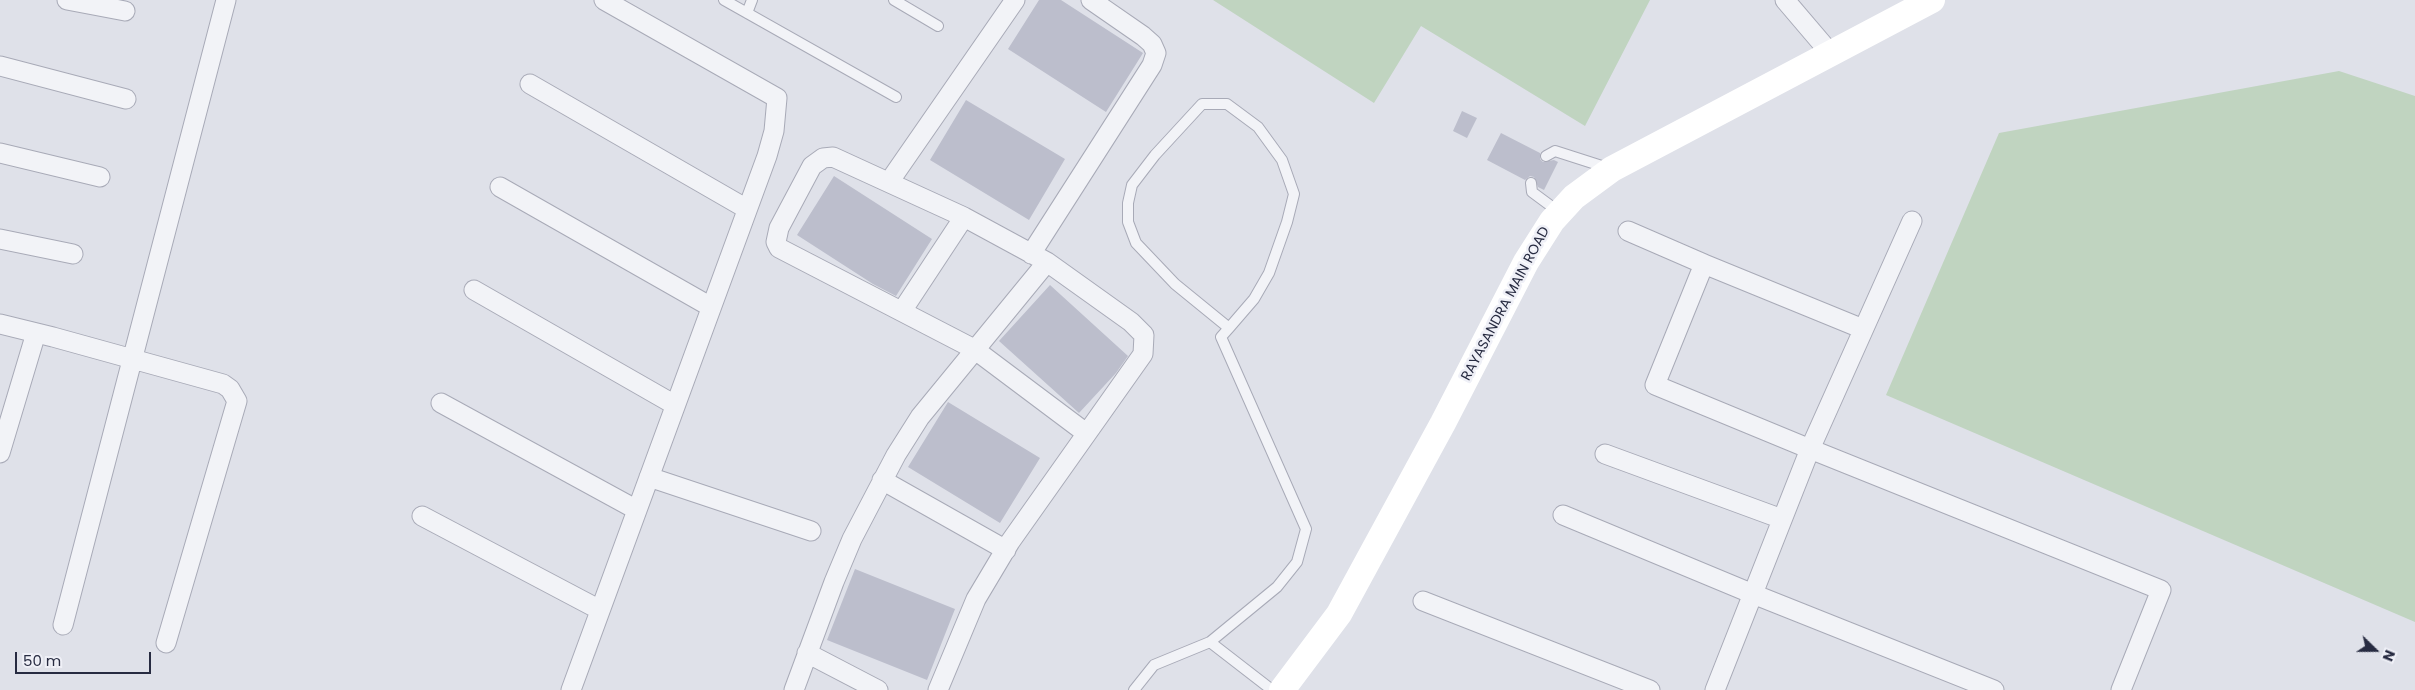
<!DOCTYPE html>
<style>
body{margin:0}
#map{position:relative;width:2415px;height:690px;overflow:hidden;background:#dfe1e9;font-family:Poppins,sans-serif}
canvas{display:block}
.north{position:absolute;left:2350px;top:625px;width:50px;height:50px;-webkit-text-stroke:4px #eff0f7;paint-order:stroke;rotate:112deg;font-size:14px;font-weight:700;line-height:20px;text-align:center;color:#272b41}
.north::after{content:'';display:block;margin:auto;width:18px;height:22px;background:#272b41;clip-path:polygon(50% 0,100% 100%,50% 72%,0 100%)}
.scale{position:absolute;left:15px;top:652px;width:136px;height:22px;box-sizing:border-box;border:2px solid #272b41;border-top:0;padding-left:6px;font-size:15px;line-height:18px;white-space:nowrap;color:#272b41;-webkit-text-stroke:4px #eff0f7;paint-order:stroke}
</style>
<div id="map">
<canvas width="2415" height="690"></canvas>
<div class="north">N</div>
<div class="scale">50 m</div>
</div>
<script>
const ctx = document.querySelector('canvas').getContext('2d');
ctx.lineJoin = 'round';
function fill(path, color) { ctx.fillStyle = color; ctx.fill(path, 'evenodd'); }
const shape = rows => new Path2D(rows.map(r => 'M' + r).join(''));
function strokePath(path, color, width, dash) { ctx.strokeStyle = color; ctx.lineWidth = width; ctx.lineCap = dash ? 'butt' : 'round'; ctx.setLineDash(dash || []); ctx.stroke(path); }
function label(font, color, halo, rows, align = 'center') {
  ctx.font = font + ' Poppins,sans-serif'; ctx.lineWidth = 5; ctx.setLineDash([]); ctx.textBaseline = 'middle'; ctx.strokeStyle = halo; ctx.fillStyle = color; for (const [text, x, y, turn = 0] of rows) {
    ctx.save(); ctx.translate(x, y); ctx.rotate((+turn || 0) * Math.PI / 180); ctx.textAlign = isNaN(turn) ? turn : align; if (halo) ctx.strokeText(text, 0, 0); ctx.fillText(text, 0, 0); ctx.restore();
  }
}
const green = shape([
 [1213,0,1650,0,1585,126,1421,26,1374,103],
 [2339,71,2415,96,2415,622,1886,395,1999,133]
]);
const building = shape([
 [1039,0,1061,0,1143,53,1106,112,1008,49],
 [966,100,1065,159,1029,220,930,160],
 [1462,111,1477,118,1467,138,1453,131],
 [1501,133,1540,153,1540,159,1543,162,1554,160,1558,162,1544,190,1538,187,1534,177,1530,176,1525,180,1487,160],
 [834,176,932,239,896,296,873,284,797,235],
 [1050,285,1128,356,1116,373,1079,413,999,341],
 [948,402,1040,458,1000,523,908,467],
 [855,569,955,609,927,680,827,640]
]);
const lane = shape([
 [724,0,896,97],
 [894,0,938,26],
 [747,13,752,0],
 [1546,156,1555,151,1608,168],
 [1531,183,1532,192,1559,212],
 [1229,328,1175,284,1136,243,1128,222,1128,203,1132,185,1155,155,1202,104,1227,104,1258,127,1282,160,1294,194,1287,222,1269,273,1254,299,1229,328,1221,337,1306,529,1297,562,1277,587,1210,642,1272,690],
 [1134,690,1154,665,1210,642]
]);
const street = shape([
 [67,0,125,11],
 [1785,0,1831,54],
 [0,66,126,99],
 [530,84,747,209],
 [0,153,100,177],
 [889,182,1015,0],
 [500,187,711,307],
 [1628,231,1704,264,1655,385,1810,449,1912,221],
 [0,239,73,254],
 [1031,254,1152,65,1156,53,1152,44,1143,36,1091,0],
 [1704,264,1863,329],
 [474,290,675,405],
 [902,311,964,217],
 [0,324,53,337,223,384,230,389,237,401,166,643],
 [441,403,637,510],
 [0,453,36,333],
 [1605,454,1782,519],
 [649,477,811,531],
 [882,480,1006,550],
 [1563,515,1753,594,1994,690],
 [422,516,600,610],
 [1423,601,1650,690],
 [63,625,226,0],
 [807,653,878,690],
 [571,690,767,156,774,131,777,98,604,0],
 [794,690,834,582,852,539,896,455,920,417,1047,262],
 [938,690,976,599,1010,542,1143,354,1144,335,1131,322,1047,262,964,217,833,157,823,158,812,166,779,228,776,242,779,248,974,349,1086,433],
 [1715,690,1810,449,2161,590,2121,690]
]);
const secondary = shape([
 [1282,690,1339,614,1443,423,1526,262,1552,221,1574,197,1612,169,1932,0]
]);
const streetNames = [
 ["RAYASANDRA MAIN ROAD",1506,304,-62]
];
fill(green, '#c0d4c0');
fill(building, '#bcbecc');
strokePath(lane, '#a8aab7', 12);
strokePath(street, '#a8aab7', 21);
strokePath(lane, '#f2f3f7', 10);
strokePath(street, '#f2f3f7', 19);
strokePath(secondary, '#fff', 26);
label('14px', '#272b41', '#eff0f7', streetNames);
</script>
